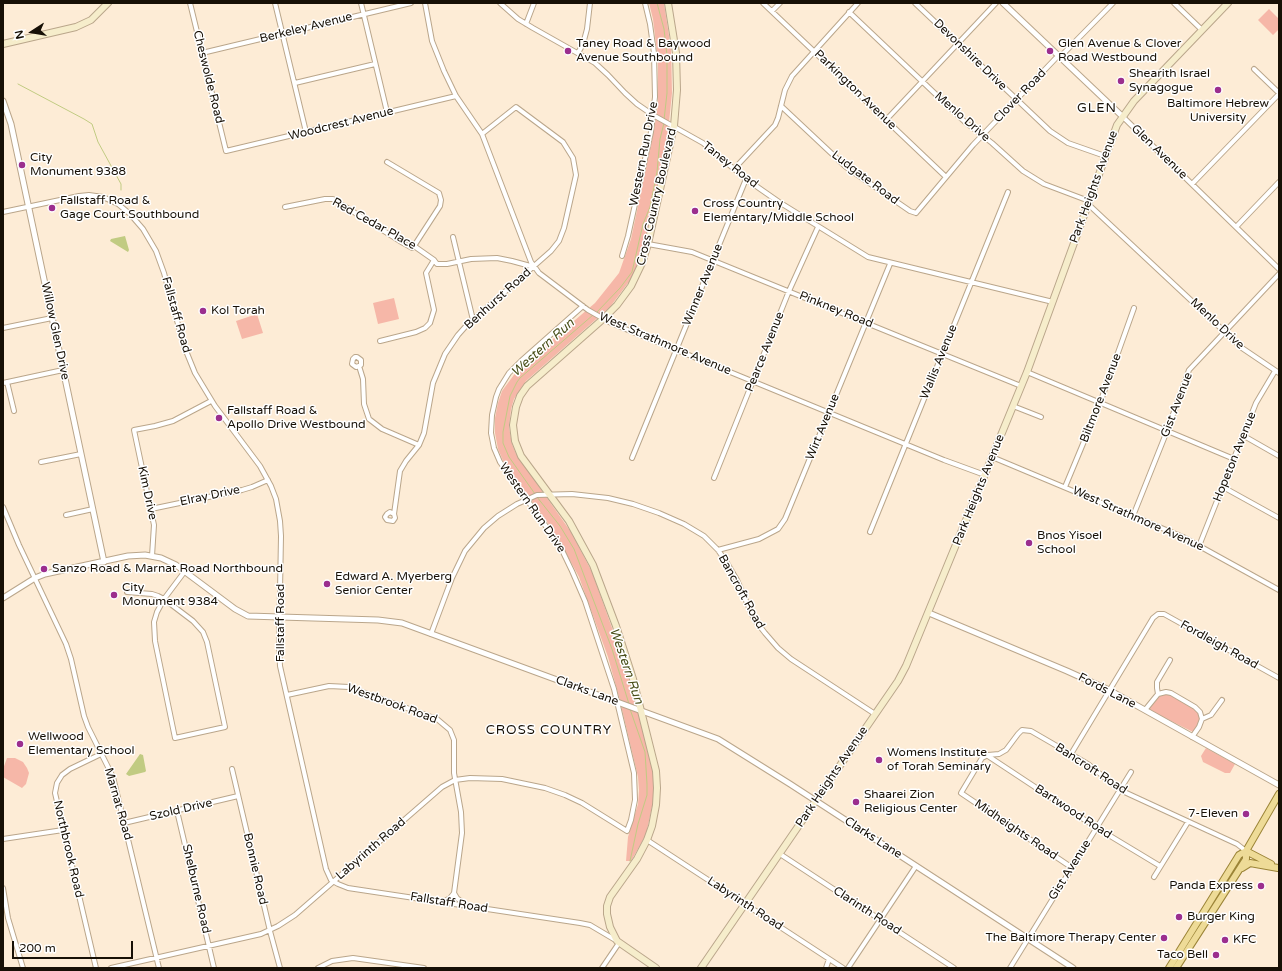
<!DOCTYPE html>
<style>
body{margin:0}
#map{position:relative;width:1282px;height:971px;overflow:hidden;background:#fdecd6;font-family:"Varela Round",sans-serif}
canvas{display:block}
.frame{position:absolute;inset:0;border:4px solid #171006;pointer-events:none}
.north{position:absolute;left:12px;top:12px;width:40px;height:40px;-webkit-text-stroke:3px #fff;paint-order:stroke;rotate:258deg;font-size:11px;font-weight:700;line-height:16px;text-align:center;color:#171006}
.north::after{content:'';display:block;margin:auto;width:14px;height:18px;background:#171006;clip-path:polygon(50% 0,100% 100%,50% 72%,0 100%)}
.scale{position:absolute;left:12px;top:941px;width:121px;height:18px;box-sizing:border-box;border:2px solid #171006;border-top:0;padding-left:5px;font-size:12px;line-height:14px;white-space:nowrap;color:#171006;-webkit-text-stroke:3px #fff;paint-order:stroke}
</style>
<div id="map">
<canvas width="1282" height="971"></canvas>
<div class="frame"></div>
<div class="north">N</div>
<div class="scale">200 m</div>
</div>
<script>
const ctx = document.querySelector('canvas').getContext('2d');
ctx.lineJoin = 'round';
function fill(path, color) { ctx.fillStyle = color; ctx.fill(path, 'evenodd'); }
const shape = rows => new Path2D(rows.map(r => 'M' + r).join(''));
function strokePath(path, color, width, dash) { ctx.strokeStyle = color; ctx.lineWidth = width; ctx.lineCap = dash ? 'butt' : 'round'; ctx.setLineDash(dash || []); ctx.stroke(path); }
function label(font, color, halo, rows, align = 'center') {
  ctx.font = font + ' "Varela Round",sans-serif'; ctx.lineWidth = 3; ctx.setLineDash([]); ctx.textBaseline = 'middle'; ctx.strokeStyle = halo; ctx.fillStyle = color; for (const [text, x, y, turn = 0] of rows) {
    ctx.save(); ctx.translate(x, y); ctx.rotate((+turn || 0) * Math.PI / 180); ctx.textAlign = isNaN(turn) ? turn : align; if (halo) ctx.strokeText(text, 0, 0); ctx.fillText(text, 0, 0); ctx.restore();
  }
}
const green = shape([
 [649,3,664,3,671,49,672,93,667,142,643,251,631,279,610,307,526,381,514,399,511,409,509,427,512,444,516,454,571,532,592,572,621,653,633,693,652,766,654,781,654,797,646,835,631,861,626,861,628,837,638,804,639,790,638,777,619,697,608,657,579,577,565,551,547,522,504,463,498,449,495,433,495,418,498,403,502,391,519,368,595,303,619,273,631,239,654,130,658,105,658,61,653,19],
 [1269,9,1279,19,1279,29,1273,35,1258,20],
 [394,298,399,319,378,324,373,303],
 [257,314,263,333,242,339,236,321],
 [1163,693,1171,694,1198,711,1200,719,1199,722,1197,727,1193,732,1147,709,1158,696],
 [1206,748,1235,764,1230,773,1225,773,1203,762,1201,756],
 [7,758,15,758,23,762,27,768,29,773,26,784,22,788,3,777,3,769]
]);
const water = shape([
 [125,236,129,250,128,252,110,241,111,239],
 [140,754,143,755,146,771,145,772,129,776,126,774]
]);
const stream = shape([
 [657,3,664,29,667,55,667,93,664,120],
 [18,84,84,119,92,124,98,142,121,184,121,190],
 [597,312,620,288,632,272,643,224,650,207,657,172,660,139,664,123],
 [535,494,509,457,503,443,503,432,510,396,517,382,520,378,593,315],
 [537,497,560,526,574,549,612,649,629,704],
 [630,861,638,824,647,795,647,784,645,752,630,709]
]);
const minor = shape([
 [190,3,226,151,456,96],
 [275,3,306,132],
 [361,3,387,112],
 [425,3,432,41,444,71,456,96,482,134,531,262,539,273,588,310,611,323,944,460,985,475],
 [500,3,518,19,533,28,595,63,608,75,625,93,637,104,653,115,703,143,746,179,779,202,868,257,1053,302],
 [763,3,946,177],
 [915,3,1050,131,1068,143,1105,156],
 [1174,3,1202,30],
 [772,11,780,3],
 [849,12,965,122,992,143,1023,171,1044,184,1089,201],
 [526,24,534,3],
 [202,53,411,3],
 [578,53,583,44,587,29,590,3],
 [1254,69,1279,93],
 [295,83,375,64],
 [781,106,846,167,910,211,916,213],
 [1122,116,1279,269],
 [886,120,996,3],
 [387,162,439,193,441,200,440,206,414,246],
 [734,169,775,125,778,118,785,90,792,76,858,3],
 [1192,184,1279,94],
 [1088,204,1242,348,1279,373],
 [285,207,325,199,333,199,403,243,412,248,414,246,434,260,437,264,447,264,471,259,497,258,512,261,534,267],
 [3,212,79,196,89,195,103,197,118,204,130,214,143,229,156,251,164,273,184,346,195,373,215,406,260,466,271,486,276,499,280,521,281,536,279,646,280,666,326,869,331,880,338,884,348,888,580,923,590,925,617,941],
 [916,213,973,145,1056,58,1063,54,1113,3],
 [1236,227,1279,182],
 [453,237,473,320],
 [648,244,692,252,1021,386],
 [622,256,628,236,651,132,655,97,654,53,650,24,645,3],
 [3,328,52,318],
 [380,341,416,332,425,328,430,323,434,310,426,273,434,260],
 [359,366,356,367,352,364,353,359,355,357,357,357,361,360,361,365,359,366,363,379,364,404,369,419,382,429,419,445],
 [1027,372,1234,459],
 [7,382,14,411],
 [3,383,63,370],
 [1013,406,1041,417],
 [1244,436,1279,456],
 [992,457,1183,537,1279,590],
 [632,458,746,179],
 [41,462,81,454],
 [714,478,789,291,818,227],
 [1065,487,1100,403,1134,308],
 [1223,487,1279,518],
 [3,507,19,545,66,644,71,659,84,716,88,727,113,777,159,968],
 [151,509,242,490,252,487,268,480],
 [394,514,390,512,387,514,385,517,387,520,393,521,395,518,394,514,400,471,406,461,419,445,424,433,433,383,445,354,458,335,466,326,551,251,559,241,564,228,576,175,573,158,563,142,516,107,482,134],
 [66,515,93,509],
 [1133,516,1167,431,1189,370,1279,274],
 [870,532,1008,192],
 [1199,546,1256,403,1275,371],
 [718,550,759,539,778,529,785,519,890,264],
 [152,556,154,525,134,430,155,426,173,421,211,401],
 [127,592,152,594,158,596,164,599,193,621,203,632,207,642,225,727,175,738,155,641,154,622,157,612,164,599,185,571],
 [431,634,452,578,465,551,484,528,498,516,517,504,537,495,572,494,608,498,633,504,659,513,684,524,704,536,718,550,727,563,737,580,754,619,765,633,778,648,791,659,875,714],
 [1158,694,1166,692,1171,693,1195,707,1200,712,1202,719],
 [287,695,329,686,349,687,437,719,450,730,454,740,454,773,461,812,462,833,454,893,450,898,443,902],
 [1145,710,1158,694,1157,688,1157,682,1170,660],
 [1192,737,1199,727,1202,719,1211,715,1222,700],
 [1071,754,1153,618,1158,614,1164,614,1279,678],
 [988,756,1097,828,1160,866],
 [232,769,270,931,280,968],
 [177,811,214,968],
 [124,823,238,796],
 [3,839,63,830],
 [647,840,843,968],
 [780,854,954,968],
 [1071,867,961,793,982,758,988,755,999,754,1006,750,1018,734,1022,730,1031,731,1088,764,1120,790,1237,844,1246,851],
 [1154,877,1188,822],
 [3,888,8,918,23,968],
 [454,893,457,898,464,904],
 [96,968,55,793,57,783,62,775,70,769,101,754],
 [111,968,261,934,278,926,295,915,442,787,455,780,470,778,502,779,545,788,565,795,582,803,627,831,631,820,635,800,634,773,614,689,585,601,572,571,560,546,500,462,494,448,491,433,492,415,496,397,499,389,509,373,521,361,583,306],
 [318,968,332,961,353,958,424,968],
 [602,968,619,943],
 [826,968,829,959],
 [848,968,916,866],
 [1010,968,1131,772]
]);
const tertiary = shape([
 [1003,3,1122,116],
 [3,101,11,124,104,562],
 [3,598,35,578,45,574,128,556,145,555,161,558,176,565,235,609,248,616,378,620,402,623,718,739,790,784,1073,968],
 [929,613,1067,671,1109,690,1279,785]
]);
const secondary = shape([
 [3,44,76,27,91,20,108,3],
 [656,968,617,941,610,927,607,914,607,906,610,897,637,859,647,840,652,826,656,805,657,788,656,771,633,679,616,626,593,565,569,521,521,456,515,441,513,425,516,407,520,396,527,386,603,319,617,305,631,286,642,263,648,244,674,126,677,90,676,53,668,3],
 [701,968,898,681,906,666,1027,372,1117,125,1134,101,1228,3]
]);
const primary = shape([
 [1246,851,1271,864],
 [1242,868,1250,863,1278,868],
 [1169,968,1239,855,1246,851,1279,794],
 [1176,968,1246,859,1246,851]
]);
const markers = [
 [568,51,4,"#9b2e8e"],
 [1050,51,4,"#9b2e8e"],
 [1121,81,4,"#9b2e8e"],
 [1218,90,4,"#9b2e8e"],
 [22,165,4,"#9b2e8e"],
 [52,208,4,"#9b2e8e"],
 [695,211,4,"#9b2e8e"],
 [203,311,4,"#9b2e8e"],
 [219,418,4,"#9b2e8e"],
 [1029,543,4,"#9b2e8e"],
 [44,569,4,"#9b2e8e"],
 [327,584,4,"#9b2e8e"],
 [114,595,4,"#9b2e8e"],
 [20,744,4,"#9b2e8e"],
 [879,760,4,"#9b2e8e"],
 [856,802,4,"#9b2e8e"],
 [1246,814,4,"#9b2e8e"],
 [1261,886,4,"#9b2e8e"],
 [1179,917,4,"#9b2e8e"],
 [1164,938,4,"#9b2e8e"],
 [1225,940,4,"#9b2e8e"],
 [1216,955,4,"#9b2e8e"]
];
const streetNames = [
 ["Berkeley Avenue",306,28,-14],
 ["Devonshire Drive",970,55,44],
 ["Cheswolde Road",208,77,76],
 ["Parkington Avenue",855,90,44],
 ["Clover Road",1020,96,-46],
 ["Menlo Drive",962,117,41],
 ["Woodcrest Avenue",341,124,-14],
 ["Glen Avenue",1159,152,44],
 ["Western Run Drive",644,154,-79],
 ["Taney Road",730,165,38],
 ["Ludgate Road",865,178,37],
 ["Park Heights Avenue",1094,187,-70],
 ["Cross Country Boulevard",657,197,-77],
 ["Red Cedar Place",374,224,29],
 ["Winner Avenue",703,285,-68],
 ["Benhurst Road",498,299,-42],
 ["Pinkney Road",836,310,22],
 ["Fallstaff Road",176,315,74],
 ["Menlo Drive",1217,324,43],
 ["Willow Glen Drive",55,331,78],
 ["West Strathmore Avenue",665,344,23],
 ["Pearce Avenue",765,352,-68],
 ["Wallis Avenue",939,362,-68],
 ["Biltmore Avenue",1101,398,-69],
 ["Gist Avenue",1177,405,-69],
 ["Wirt Avenue",823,427,-68],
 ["Hopeton Avenue",1235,457,-68],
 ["Park Heights Avenue",979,490,-68],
 ["Kim Drive",147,493,78],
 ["Elray Drive",210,496,-12],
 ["Western Run Drive",532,508,55],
 ["West Strathmore Avenue",1138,519,24],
 ["Bancroft Road",741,592,61],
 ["Fallstaff Road",281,623,-90],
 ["Fordleigh Road",1219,645,29],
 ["Clarks Lane",587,691,20],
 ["Fords Lane",1107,691,27],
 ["Westbrook Road",392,704,20],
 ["Bancroft Road",1091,769,33],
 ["Park Heights Avenue",832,777,-56],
 ["Marnat Road",118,804,74],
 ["Szold Drive",181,810,-13],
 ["Bartwood Road",1073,812,33],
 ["Midheights Road",1016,830,34],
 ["Clarks Lane",873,838,33],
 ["Northbrook Road",68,849,77],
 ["Labyrinth Road",371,849,-41],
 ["Bonnie Road",255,869,77],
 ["Gist Avenue",1070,870,-58],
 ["Shelburne Road",196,889,77],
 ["Fallstaff Road",449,903,9],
 ["Labyrinth Road",745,904,33],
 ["Clarinth Road",867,911,33]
];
const poiNames = [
 ["Taney Road & Baywood",576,44],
 ["Avenue Southbound",576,58],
 ["Glen Avenue & Clover",1058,44],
 ["Road Westbound",1058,58],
 ["Shearith Israel",1129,74],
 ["Synagogue",1129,88],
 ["Baltimore Hebrew",1218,104,"center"],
 ["University",1218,118,"center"],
 ["City",30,158],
 ["Monument 9388",30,172],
 ["Fallstaff Road &",60,201],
 ["Gage Court Southbound",60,215],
 ["Cross Country",703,204],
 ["Elementary/Middle School",703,218],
 ["Kol Torah",211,311],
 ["Fallstaff Road &",227,411],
 ["Apollo Drive Westbound",227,425],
 ["Bnos Yisoel",1037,536],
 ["School",1037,550],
 ["Sanzo Road & Marnat Road Northbound",52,569],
 ["Edward A. Myerberg",335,577],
 ["Senior Center",335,591],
 ["City",122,588],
 ["Monument 9384",122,602],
 ["Wellwood",28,737],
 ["Elementary School",28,751],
 ["Womens Institute",887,753],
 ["of Torah Seminary",887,767],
 ["Shaarei Zion",864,795],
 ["Religious Center",864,809],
 ["7-Eleven",1238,814,"right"],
 ["Panda Express",1253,886,"right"],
 ["Burger King",1187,917],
 ["The Baltimore Therapy Center",1156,938,"right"],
 ["KFC",1233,940],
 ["Taco Bell",1208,955,"right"]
];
const neighbourhoodNames = [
 ["GLEN",1097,109],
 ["CROSS COUNTRY",549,731]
];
const waterNames = [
 ["Western Run",543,348,-42],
 ["Western Run",626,666,71]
];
fill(green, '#f6b7a8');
fill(water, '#c1cb82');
strokePath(stream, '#c1cb82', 1);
strokePath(minor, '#baa68b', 6);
strokePath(tertiary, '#baa68b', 7);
strokePath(secondary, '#baa68b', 8);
strokePath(primary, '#9b8437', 8);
strokePath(minor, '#fff', 4);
strokePath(tertiary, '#fff', 5);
strokePath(secondary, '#f6edcb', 6);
strokePath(primary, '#eedb97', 6);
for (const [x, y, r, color] of markers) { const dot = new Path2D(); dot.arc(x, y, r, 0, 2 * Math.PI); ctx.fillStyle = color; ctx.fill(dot); strokePath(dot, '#fff', 1.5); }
label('12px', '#171006', '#fff', streetNames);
label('12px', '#171006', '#fff', poiNames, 'left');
ctx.letterSpacing = '1px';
label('13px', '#171006', '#fff', neighbourhoodNames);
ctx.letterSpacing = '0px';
label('italic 13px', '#494f19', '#fff', waterNames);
</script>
